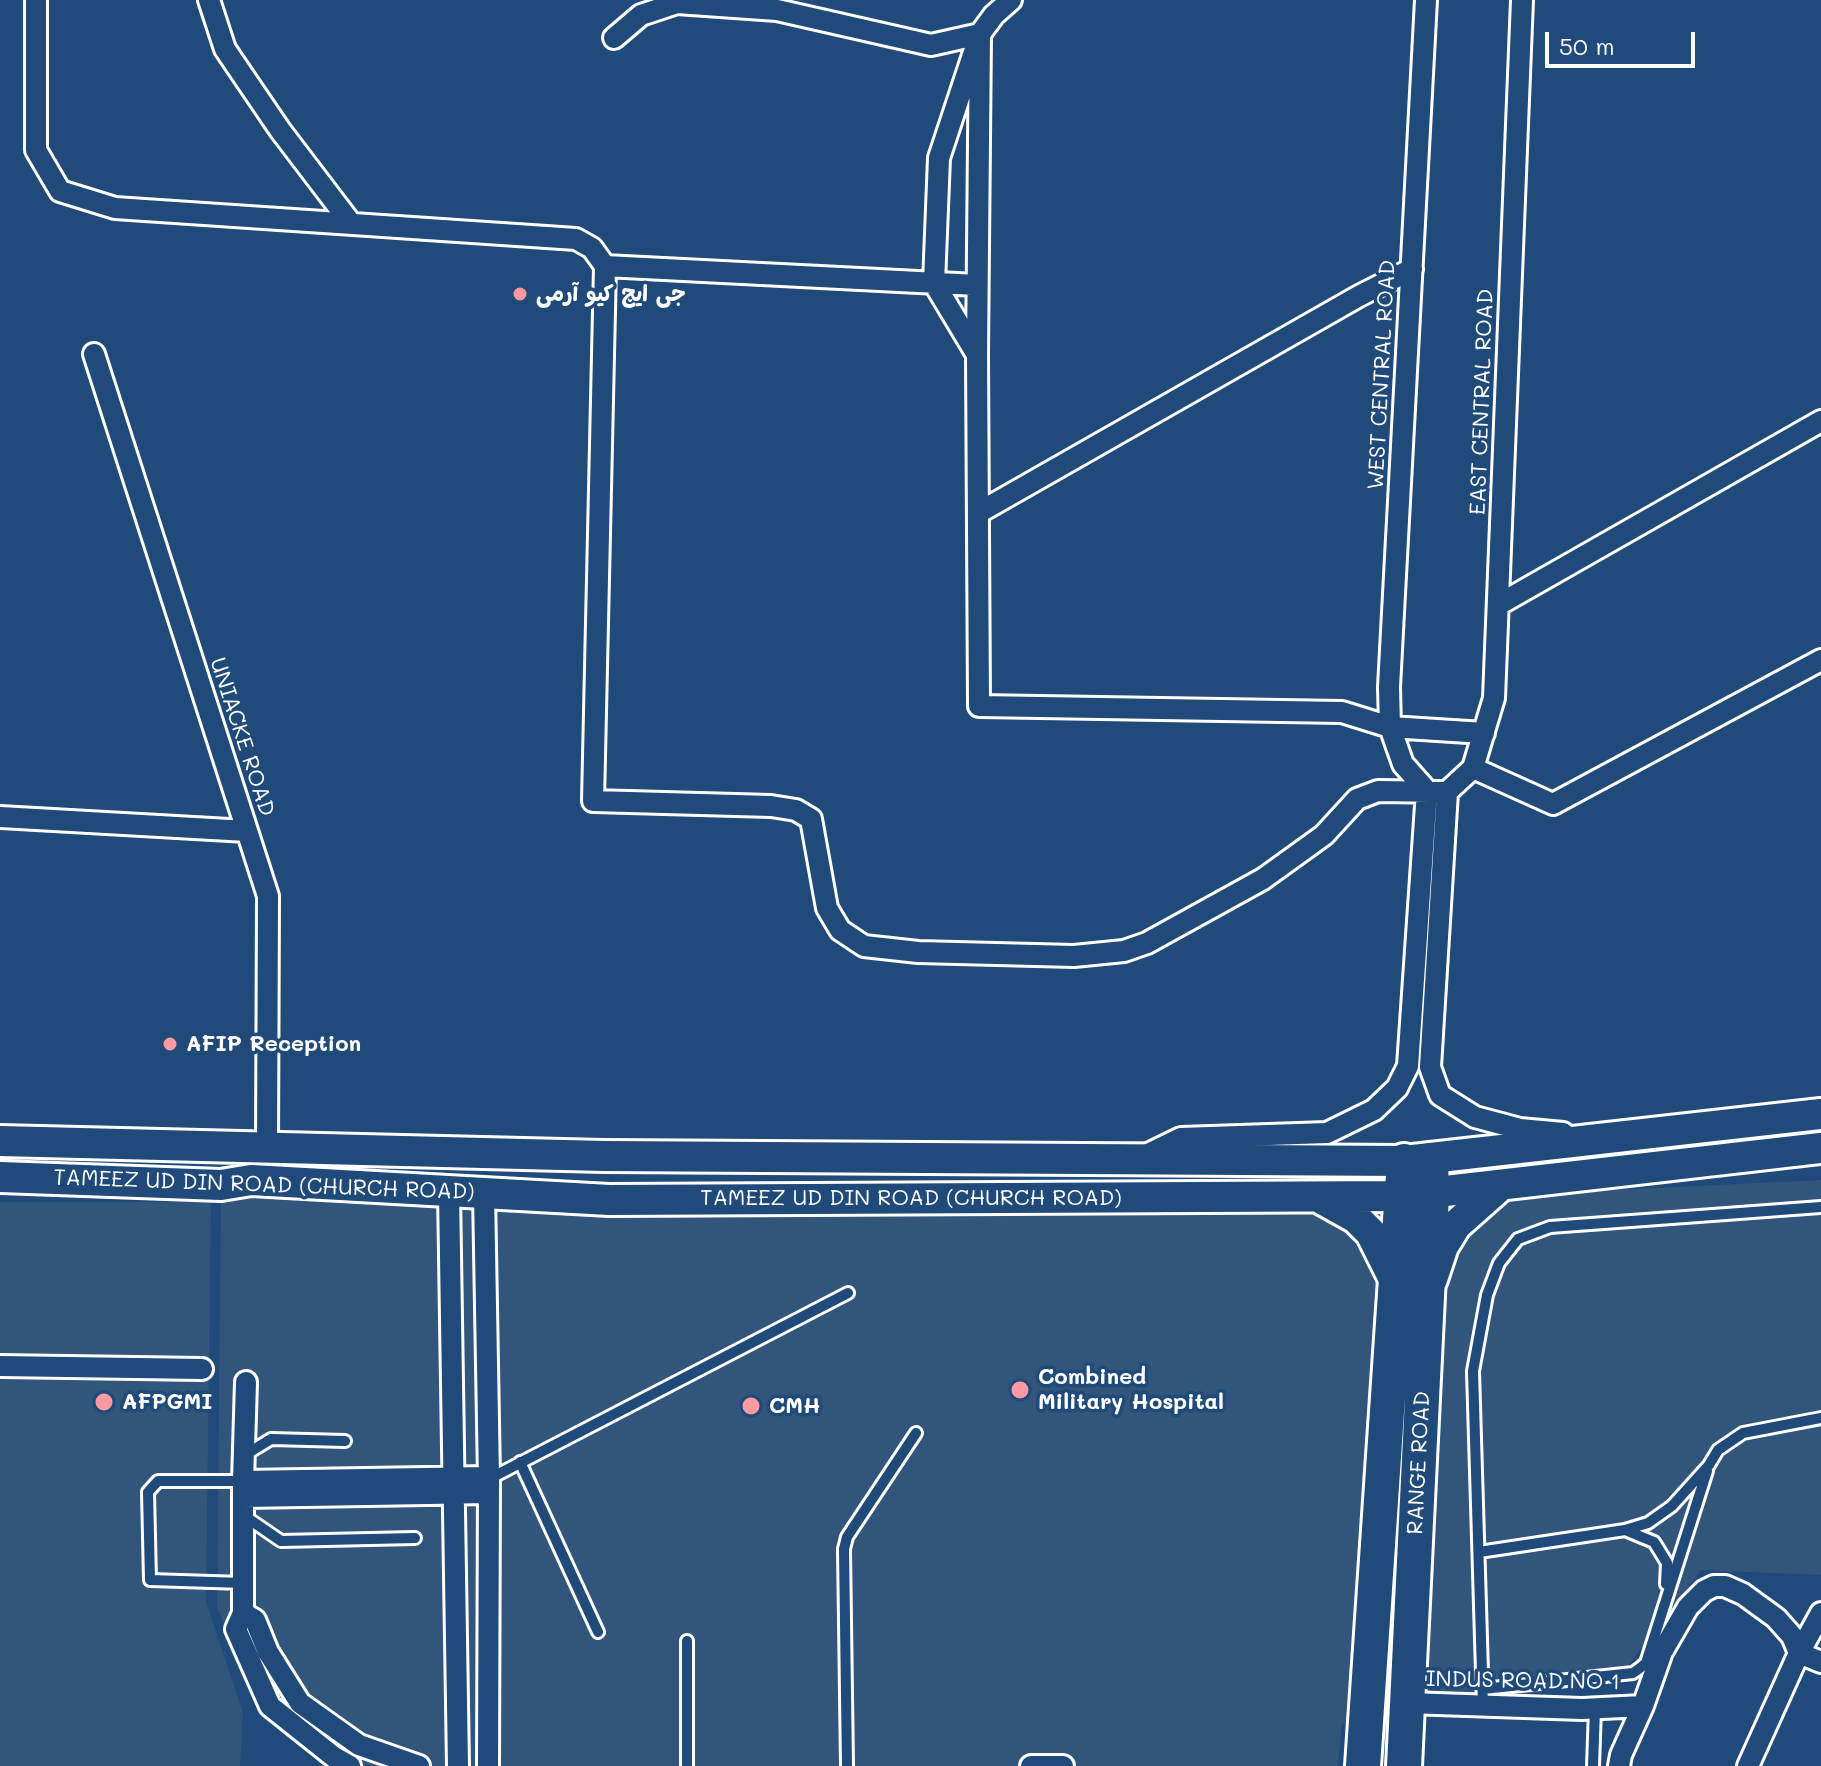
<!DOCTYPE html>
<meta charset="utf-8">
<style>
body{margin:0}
#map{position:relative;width:1821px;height:1766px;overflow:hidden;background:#1f4a7a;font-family:Mali,sans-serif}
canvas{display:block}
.scale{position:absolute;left:1545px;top:32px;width:150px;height:36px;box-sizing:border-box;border:4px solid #fff;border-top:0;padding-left:10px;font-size:24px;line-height:28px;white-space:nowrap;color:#fff;-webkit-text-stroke:6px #1f4a7a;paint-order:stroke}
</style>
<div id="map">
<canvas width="1821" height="1766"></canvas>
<div class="scale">50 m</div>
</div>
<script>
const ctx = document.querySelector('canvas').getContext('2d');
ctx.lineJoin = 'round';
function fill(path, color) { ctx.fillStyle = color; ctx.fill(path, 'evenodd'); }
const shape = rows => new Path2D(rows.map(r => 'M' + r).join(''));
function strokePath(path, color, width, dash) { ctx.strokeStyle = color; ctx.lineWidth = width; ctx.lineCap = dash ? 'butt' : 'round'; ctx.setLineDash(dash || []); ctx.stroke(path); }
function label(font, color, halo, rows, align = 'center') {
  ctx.font = font + ' Mali,"Playpen Sans Arabic",sans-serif'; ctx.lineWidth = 7; ctx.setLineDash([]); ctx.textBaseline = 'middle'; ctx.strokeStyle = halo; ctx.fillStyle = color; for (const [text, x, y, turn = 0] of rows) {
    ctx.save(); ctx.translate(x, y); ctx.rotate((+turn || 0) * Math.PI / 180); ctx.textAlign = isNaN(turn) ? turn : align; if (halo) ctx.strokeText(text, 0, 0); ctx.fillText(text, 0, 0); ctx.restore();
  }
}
const built = shape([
 [1821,1180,1821,1575,1701,1570,1617,1680,1342,1724,1338,1766,329,1766,265,1711,217,1608,221,1185,1195,1210],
 [0,1202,211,1202,206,1602,243,1713,240,1766,0,1766]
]);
const lane = shape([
 [245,1455,271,1439,345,1441],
 [520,1462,598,1632],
 [489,1479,848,1293],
 [243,1481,158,1481,148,1492,150,1580,243,1583],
 [243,1515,281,1541,415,1538],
 [1625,1530,1654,1542,1667,1563,1666,1584],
 [1479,1552,1625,1530,1648,1523,1672,1506,1709,1465,1718,1450,1743,1433,1821,1418],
 [687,1641,687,1766],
 [1483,1689,1633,1673,1640,1668,1646,1663,1707,1471],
 [1483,1706,1473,1371,1487,1295,1499,1263,1518,1239,1550,1227,1821,1207],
 [847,1766,844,1549,847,1537,916,1433],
 [1593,1766,1595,1709]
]);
const street = shape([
 [36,0,36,150,60,191,115,208,576,239,592,248,605,266,593,801,771,806,796,810,811,819,827,908,840,930,864,946,918,952,1074,956,1124,951,1147,943,1263,879,1324,835,1357,799,1378,791,1447,792],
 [209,0,225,49,280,130,350,222],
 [1426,0,1389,687,1390,727,1403,764,1427,791],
 [980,34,977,354,979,706,1342,712,1390,727,1484,733],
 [614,38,641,15,677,3,777,10,931,45,980,34],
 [605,266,977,285],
 [976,353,934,283,939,158,980,34,994,15,1011,0],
 [94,354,268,896,267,1148],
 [978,513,1359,296,1412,269],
 [1498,605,1821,421],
 [1473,768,1553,804,1821,660],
 [1447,792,1473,768,1494,698,1522,0],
 [1447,792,1430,1067,1440,1095,1475,1117,1520,1129,1563,1133],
 [0,817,247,831],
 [1144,1156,1181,1138,1327,1133,1374,1110,1397,1088,1408,1066,1427,791],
 [449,1191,458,1766],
 [484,1192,489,1479,488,1766],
 [0,1366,202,1369],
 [246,1382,243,1481,243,1613,236,1629,270,1706,334,1757,350,1766],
 [243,1481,488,1477],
 [243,1497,489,1493],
 [243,1613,255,1620,268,1652,300,1703,359,1745,419,1766],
 [1408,1703,1582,1709,1643,1706,1662,1652,1677,1626,1688,1607,1704,1591,1714,1586,1725,1586,1743,1594,1776,1618,1792,1636,1799,1653,1821,1662],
 [1031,1766,1063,1766],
 [1619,1766,1621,1755,1643,1706],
 [1748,1766,1799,1653,1821,1613]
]);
const secondary = shape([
 [0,1141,604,1156,1404,1161,1821,1114],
 [0,1177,221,1185,251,1180,609,1200,1402,1196,1821,1148],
 [1320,1198,1356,1218,1371,1233,1396,1283],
 [1432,1279,1443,1246,1456,1225,1500,1186]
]);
const primary = shape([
 [1363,1766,1404,1161],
 [1404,1766,1432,1194,1431,1160]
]);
const markers = [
 [520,294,8,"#ff9aa2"],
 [170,1044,8,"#ff9aa2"],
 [1020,1390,10,"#ff9aa2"],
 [104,1402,10,"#ff9aa2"],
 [751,1406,10,"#ff9aa2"]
];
const poiNames = [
 ["جی ایچ کیو آرمی",536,294],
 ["AFIP Reception",186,1044],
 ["Combined",1038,1377],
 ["Military Hospital",1038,1402],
 ["AFPGMI",122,1402],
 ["CMH",769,1406]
];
const streetNames = [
 ["WEST CENTRAL ROAD",1382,375,-87],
 ["EAST CENTRAL ROAD",1482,402,-88],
 ["UNIACKE ROAD",242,737,72],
 ["TAMEEZ UD DIN ROAD (CHURCH ROAD)",264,1185,2],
 ["TAMEEZ UD DIN ROAD (CHURCH ROAD)",911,1198],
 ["RANGE ROAD",1419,1463,-87],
 ["INDUS ROAD NO 1",1523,1681,1]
];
fill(built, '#32557c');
strokePath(lane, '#fff', 16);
strokePath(street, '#fff', 26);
strokePath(secondary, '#fff', 36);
strokePath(primary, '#fff', 40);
strokePath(lane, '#1f4a7a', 10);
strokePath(street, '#1f4a7a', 20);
strokePath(secondary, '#1f4a7a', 30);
strokePath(primary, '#1f4a7a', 34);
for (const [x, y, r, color] of markers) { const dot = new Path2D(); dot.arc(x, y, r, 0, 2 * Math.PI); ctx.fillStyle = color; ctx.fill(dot); strokePath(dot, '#1f4a7a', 3); }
label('bold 22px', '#fff', '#1f4a7a', poiNames, 'left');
label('22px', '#fff', '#1f4a7a', streetNames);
</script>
